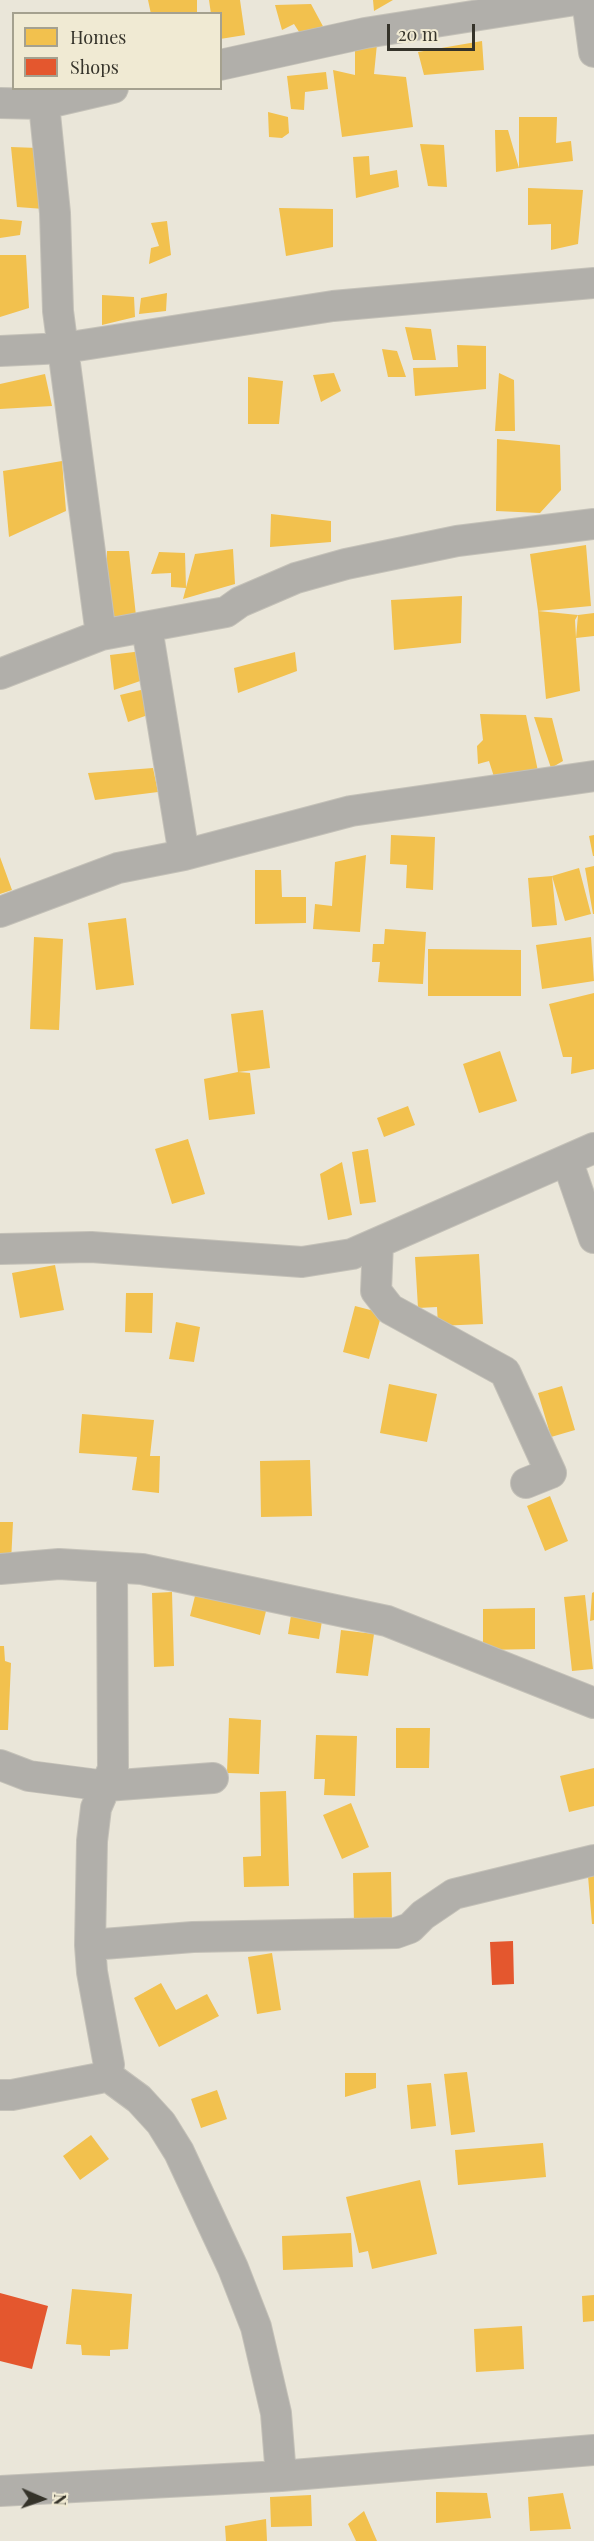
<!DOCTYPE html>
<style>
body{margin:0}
#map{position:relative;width:594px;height:2541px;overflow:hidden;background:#eae6d9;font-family:"Playfair Display",serif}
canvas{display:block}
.legend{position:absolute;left:12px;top:12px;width:210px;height:78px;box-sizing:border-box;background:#f0ead3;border:2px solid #a5a18f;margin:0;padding:8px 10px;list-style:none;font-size:18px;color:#35332a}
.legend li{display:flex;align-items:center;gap:12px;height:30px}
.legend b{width:30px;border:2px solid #a5a18f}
.north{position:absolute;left:12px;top:2469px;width:60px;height:60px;-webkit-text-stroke:4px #f0ead3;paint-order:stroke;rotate:92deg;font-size:16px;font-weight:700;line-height:24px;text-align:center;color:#35332a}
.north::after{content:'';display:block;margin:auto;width:21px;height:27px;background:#35332a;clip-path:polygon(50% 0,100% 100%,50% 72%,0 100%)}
.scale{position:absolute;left:387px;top:24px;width:88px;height:27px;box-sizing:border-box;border:3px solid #35332a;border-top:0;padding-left:8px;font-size:18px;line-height:21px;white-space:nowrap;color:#35332a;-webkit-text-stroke:4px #f0ead3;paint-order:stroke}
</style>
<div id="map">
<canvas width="594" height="2541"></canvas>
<ul class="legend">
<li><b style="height:16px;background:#f2c14e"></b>Homes</li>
<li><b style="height:16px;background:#e4572e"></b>Shops</li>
</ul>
<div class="north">N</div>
<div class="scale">20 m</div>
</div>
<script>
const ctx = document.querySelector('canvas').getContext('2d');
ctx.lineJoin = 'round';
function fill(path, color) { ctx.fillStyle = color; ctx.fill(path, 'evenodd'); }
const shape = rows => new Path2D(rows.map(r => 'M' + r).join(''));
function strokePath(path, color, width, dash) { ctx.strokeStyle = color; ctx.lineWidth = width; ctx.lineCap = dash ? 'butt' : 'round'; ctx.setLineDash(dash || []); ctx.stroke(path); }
const homes = shape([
 [148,0,197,0,197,14,151,14],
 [209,0,240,0,245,35,220,39,220,14,211,14],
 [373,0,393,0,374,11],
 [311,4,325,30,301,35,294,24,282,30,275,5],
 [482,41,484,70,424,75,418,52],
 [377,44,374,74,406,77,413,127,342,137,333,70,355,75,355,51],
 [326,72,328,89,305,92,304,110,291,109,287,76],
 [268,112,288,117,289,133,282,138,269,137],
 [519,117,557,117,556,143,571,141,573,161,519,168],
 [495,130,508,130,519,168,496,172],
 [420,144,444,145,447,187,428,186],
 [11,147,38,148,44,209,17,207],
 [369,156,370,175,397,170,399,187,356,198,353,157],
 [528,188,583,190,578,244,551,250,551,224,528,225],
 [279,208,333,209,333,247,286,256],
 [0,219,22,221,20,235,0,238],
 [167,221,171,255,149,264,151,248,159,246,151,223],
 [0,255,26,255,29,308,0,317],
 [167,293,166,311,139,314,141,298],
 [102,295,134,297,135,317,102,325],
 [405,327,431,329,436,360,413,360],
 [457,345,486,346,486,389,415,396,413,368,458,367],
 [382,349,397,351,406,377,388,377],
 [334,373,341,391,321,402,313,375],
 [499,373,514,380,515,431,495,431],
 [45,374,52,406,0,409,0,384],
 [248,377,283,381,279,424,248,424],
 [497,439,560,445,561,490,540,513,496,511],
 [62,461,66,511,9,537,3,471],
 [271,514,331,521,331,542,270,547],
 [586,545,591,606,538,611,578,615,575,620,576,638,578,615,594,613,594,636,576,638,580,691,546,699,538,611,530,554],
 [233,549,235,584,183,599,195,554],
 [107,551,129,551,136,616,107,617],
 [159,552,185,553,186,588,171,587,171,573,151,574],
 [462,596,461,643,394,650,391,600],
 [142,651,146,679,114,690,110,655],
 [295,652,297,671,238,693,234,668],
 [145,689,148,715,128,722,120,695],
 [480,714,526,715,538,771,495,780,489,761,478,764,477,746,483,740],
 [534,717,552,718,563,761,551,768],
 [153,768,158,792,95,800,88,773],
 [391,835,435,837,433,890,406,888,407,865,390,864],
 [594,835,594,856,593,856,589,836],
 [366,855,360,932,313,929,315,904,332,906,335,862],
 [0,857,12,890,0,894],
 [594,866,594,914,593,914,585,868],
 [579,868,591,914,565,921,552,876],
 [255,870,281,870,282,897,306,897,306,923,255,924],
 [552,876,557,925,532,927,528,878],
 [126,918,134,985,96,990,88,923],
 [385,929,426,932,423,984,378,982,380,962,372,962,373,944,384,944],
 [34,937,63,939,59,1030,30,1029],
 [591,937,594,981,542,989,536,945],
 [428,949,521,950,521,996,428,996],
 [594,993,594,1069,571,1074,572,1057,563,1057,549,1004],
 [263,1010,270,1068,238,1072,231,1014],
 [500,1051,517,1101,479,1113,463,1064],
 [238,1072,250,1073,255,1114,209,1120,204,1079],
 [408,1106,415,1125,384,1137,377,1118],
 [188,1139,205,1194,172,1204,155,1149],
 [368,1149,376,1202,360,1204,352,1152],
 [342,1162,352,1215,328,1220,320,1174],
 [479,1254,483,1324,438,1326,437,1307,418,1308,415,1257],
 [55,1265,64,1310,20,1318,12,1273],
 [126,1293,153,1293,152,1333,125,1332],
 [355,1306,382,1313,369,1359,343,1352],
 [176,1322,200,1327,194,1362,169,1359],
 [389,1384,437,1394,427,1442,380,1433],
 [562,1386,575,1430,551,1437,538,1393],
 [82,1414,154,1420,150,1456,160,1456,159,1493,132,1490,137,1457,79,1453],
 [310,1460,312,1516,261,1517,260,1461],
 [550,1496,568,1541,545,1551,527,1506],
 [0,1522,13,1522,11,1562,0,1561],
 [172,1592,174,1666,154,1667,152,1593],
 [196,1592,266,1611,260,1635,190,1616],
 [594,1592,594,1620,590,1621,592,1593],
 [585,1595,593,1669,572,1671,564,1597],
 [535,1608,535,1649,483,1650,483,1609],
 [291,1615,322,1621,319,1639,288,1634],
 [341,1630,374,1634,368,1676,336,1673],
 [0,1646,4,1646,5,1661,11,1663,8,1730,0,1730],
 [229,1718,261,1720,259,1774,227,1773],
 [396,1728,430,1728,429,1768,396,1768],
 [316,1735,357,1736,355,1796,324,1795,325,1779,314,1779],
 [594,1768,594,1806,569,1812,560,1776],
 [286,1791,289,1886,244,1887,243,1857,261,1856,260,1792],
 [351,1803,369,1847,342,1859,323,1815],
 [391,1872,392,1922,354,1923,353,1873],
 [588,1876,594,1876,594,1924,592,1924],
 [272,1953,281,2010,257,2014,248,1957],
 [161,1983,176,2010,207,1994,219,2016,159,2047,134,1998],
 [467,2072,475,2132,451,2135,444,2074],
 [345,2073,376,2073,376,2088,345,2097],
 [431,2083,436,2126,411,2129,407,2085],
 [217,2090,227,2119,201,2128,191,2099],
 [91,2135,109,2159,80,2180,63,2156],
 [543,2143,546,2177,458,2185,455,2150],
 [420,2180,437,2254,372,2269,368,2251,359,2253,346,2197],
 [351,2233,353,2267,283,2270,282,2236],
 [72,2289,132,2294,128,2349,110,2350,110,2356,82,2355,81,2345,66,2344],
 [594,2295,594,2321,583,2322,582,2296],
 [522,2326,524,2369,476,2372,474,2329],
 [436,2492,487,2493,491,2518,436,2523],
 [563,2493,571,2529,530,2531,528,2497],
 [311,2495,312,2526,271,2527,270,2497],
 [364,2511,377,2541,356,2541,348,2524],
 [266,2519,267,2541,226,2541,225,2526]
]);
const shops = shape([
 [513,1941,514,1984,492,1985,490,1942],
 [0,2293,48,2306,32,2369,0,2361]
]);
const minor = shape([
 [587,0,594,52],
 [220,65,365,33,575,0],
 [0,103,44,104,113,88],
 [44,104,55,213,58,311,101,635],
 [0,351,64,348,333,306,594,283],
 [147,628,184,855],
 [0,674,101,635,226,612,240,602,296,578,346,564,457,541,594,524],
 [0,912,118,868,184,855,351,811,594,776],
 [567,1160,594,1238],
 [378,1243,376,1291,390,1309,505,1372,551,1473,526,1483],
 [0,1249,91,1247,302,1262,352,1254,594,1148],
 [0,1569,59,1564,142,1569,387,1621,594,1703],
 [0,1765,29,1776,106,1786,213,1778],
 [90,1945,193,1937,396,1933,410,1928,423,1915,454,1894,594,1860],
 [105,2074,139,2099,161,2123,179,2152,233,2268,256,2327,276,2413,281,2476],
 [0,2095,12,2095,100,2078,105,2074,109,2065,92,1972,90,1945,92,1841,96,1808,113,1769,112,1568],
 [0,2491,281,2476,594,2450]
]);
fill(homes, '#f2c14e');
fill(shops, '#e4572e');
strokePath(minor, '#c4c1b8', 32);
strokePath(minor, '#b1afaa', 30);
</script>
